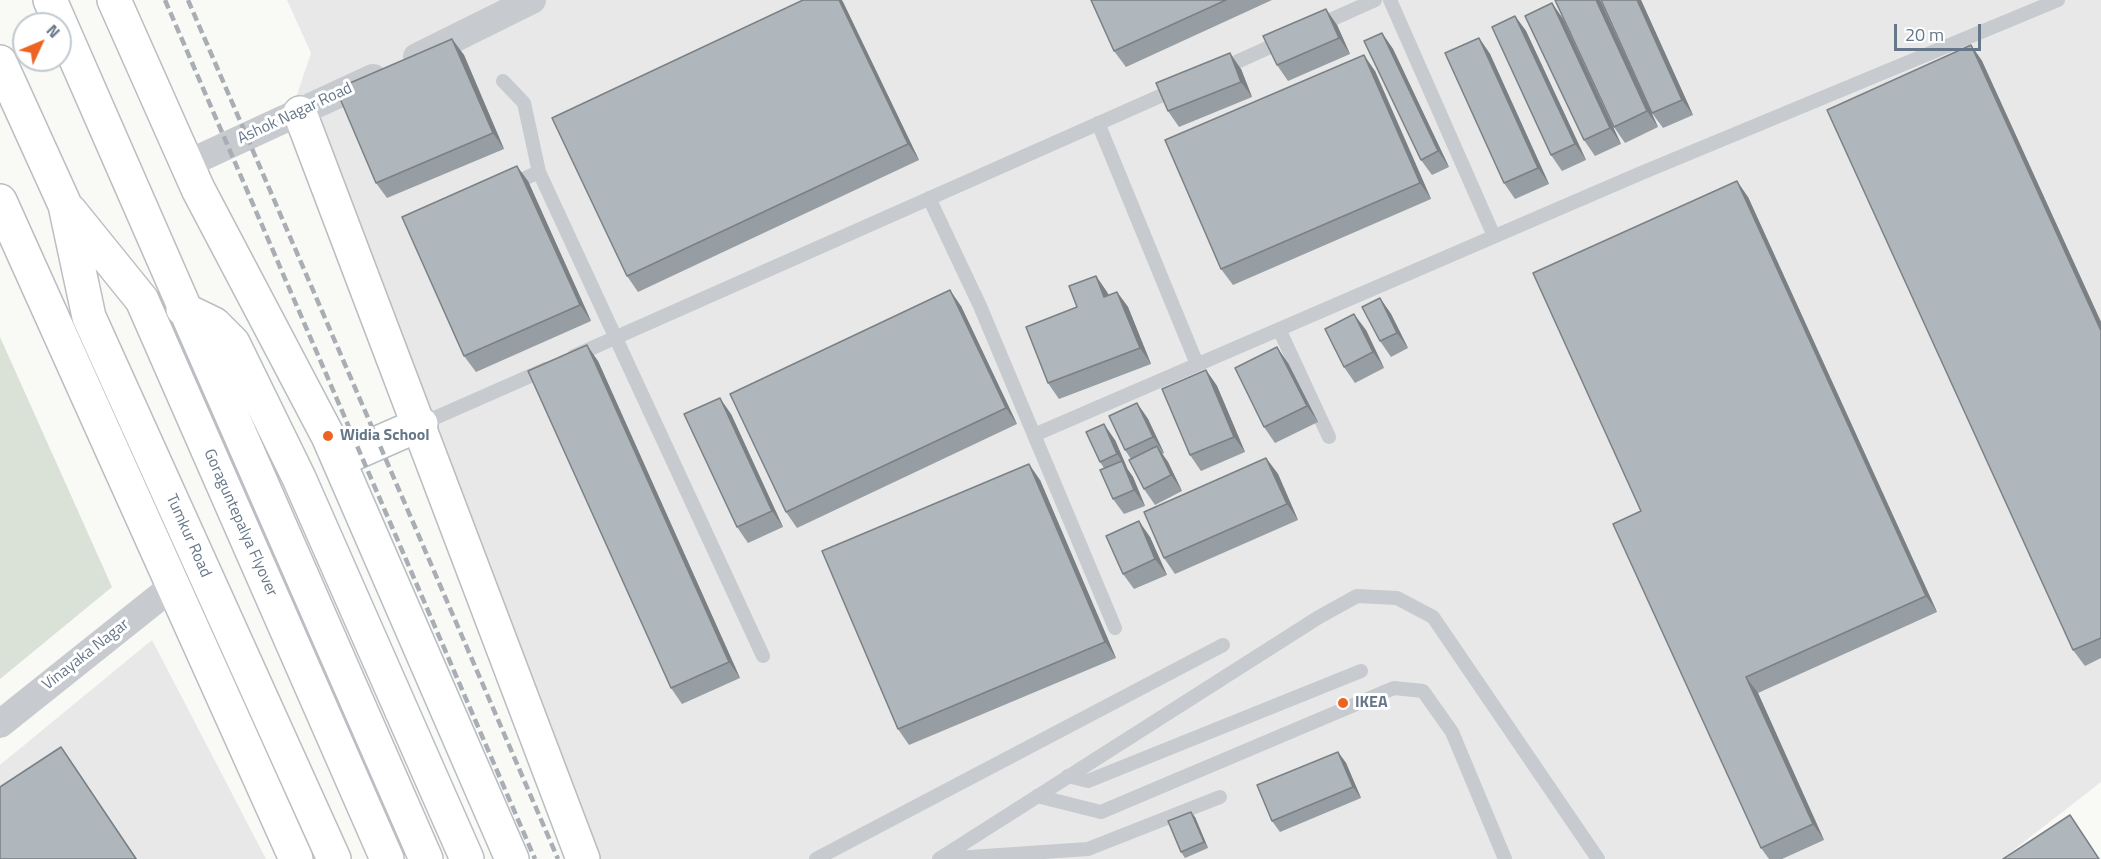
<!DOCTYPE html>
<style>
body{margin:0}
#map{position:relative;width:2101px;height:859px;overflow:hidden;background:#f9f9f6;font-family:"Titillium Web",sans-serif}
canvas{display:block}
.north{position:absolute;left:12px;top:12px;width:60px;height:60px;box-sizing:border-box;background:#fff;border:2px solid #c2c9d0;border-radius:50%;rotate:46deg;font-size:16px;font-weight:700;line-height:24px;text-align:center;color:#667789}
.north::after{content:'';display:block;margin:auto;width:21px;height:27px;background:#ed6322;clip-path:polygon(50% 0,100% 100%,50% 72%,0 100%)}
.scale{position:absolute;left:1894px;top:24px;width:87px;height:27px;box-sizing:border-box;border:3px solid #667789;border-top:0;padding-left:8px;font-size:18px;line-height:21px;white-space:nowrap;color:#667789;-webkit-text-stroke:4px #fff;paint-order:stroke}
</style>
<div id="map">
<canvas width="2101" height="859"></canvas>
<div class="north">N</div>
<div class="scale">20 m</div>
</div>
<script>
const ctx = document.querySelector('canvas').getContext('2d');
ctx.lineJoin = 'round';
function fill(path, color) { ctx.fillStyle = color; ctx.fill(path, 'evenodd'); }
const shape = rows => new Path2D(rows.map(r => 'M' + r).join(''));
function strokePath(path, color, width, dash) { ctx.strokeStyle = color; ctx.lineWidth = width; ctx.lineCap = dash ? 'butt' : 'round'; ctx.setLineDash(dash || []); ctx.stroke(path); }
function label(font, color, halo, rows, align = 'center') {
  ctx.font = font + ' "Titillium Web",sans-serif'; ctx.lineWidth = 6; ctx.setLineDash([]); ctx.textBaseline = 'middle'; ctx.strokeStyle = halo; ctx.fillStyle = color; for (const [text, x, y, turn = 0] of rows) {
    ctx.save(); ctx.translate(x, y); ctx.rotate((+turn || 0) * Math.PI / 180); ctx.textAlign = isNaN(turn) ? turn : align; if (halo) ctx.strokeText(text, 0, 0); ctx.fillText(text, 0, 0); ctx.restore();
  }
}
const built = shape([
 [287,0,2101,0,2101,782,2002,859,600,859,521,668,288,122,311,53],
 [152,640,266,859,0,859,0,765]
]);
const green = shape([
 [0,337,112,587,0,679]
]);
const lane = shape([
 [1390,0,1494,236],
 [1317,26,1375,0],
 [1221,69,1283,41],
 [503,81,524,103,539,172],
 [1098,123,1197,364],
 [510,185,539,172,763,656],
 [929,198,980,306,1115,628],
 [1279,329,1329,437],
 [574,356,1176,89],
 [421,424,546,369],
 [1034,435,1639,174,2058,0],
 [1068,776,1088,781,1361,671],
 [1037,796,1101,812,1394,688,1423,691,1452,732,1505,859],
 [816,859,1223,645],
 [939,859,1319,617,1357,596,1397,598,1433,617,1598,859],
 [941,859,1088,849,1220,797]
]);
const street = shape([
 [417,57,532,0],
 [187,164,373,78],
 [0,724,173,586]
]);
const secondary = shape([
 [114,0,198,189,328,436,512,859],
 [300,113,583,859],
 [0,201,296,859],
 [339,460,421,424]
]);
const highway = shape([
 [50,0,426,859],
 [0,62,65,205,89,317,334,859],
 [70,211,142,300,387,859],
 [183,309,214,324,233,343,299,478,467,859]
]);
const rail = shape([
 [165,0,535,859],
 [188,0,558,859]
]);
const wall = shape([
 [1091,0,1272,0,1126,67,1114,51],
 [1555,0,1600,0,1658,127,1625,143,1614,127],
 [1641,0,1693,115,1663,128,1652,113],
 [843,2,919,160,638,292,627,276],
 [1552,3,1563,19,1621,144,1595,156,1584,140],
 [1515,16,1526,31,1586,160,1562,171,1551,155],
 [1337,25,1350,54,1288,81,1277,65],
 [1382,33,1393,49,1449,167,1432,175,1421,160],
 [1479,38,1490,54,1549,184,1515,199,1504,183],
 [452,39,464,55,504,149,387,198,376,183],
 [1971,45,1982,61,2101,322,2101,658,2085,666,2073,650],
 [1241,69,1252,97,1179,127,1168,111],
 [1375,71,1431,199,1233,285,1221,269],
 [528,181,591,321,476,372,464,356],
 [1748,197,1937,612,1758,693,1824,840,1782,859,1769,859,1761,848,1641,511],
 [1096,276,1109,295,1117,292,1128,307,1151,364,1059,399,1048,383,1077,307],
 [1380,298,1391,314,1408,348,1391,357,1380,341],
 [961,306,1017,424,797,528,786,512],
 [1366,330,1384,368,1355,383,1344,367],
 [598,361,740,678,682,704,671,688],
 [1288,363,1318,422,1275,443,1264,427],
 [1206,370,1217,386,1245,452,1201,471,1190,455],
 [1137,403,1148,419,1164,453,1162,454,1168,462,1182,491,1155,505,1144,489,1131,459,1125,450],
 [731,414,783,527,748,543,737,527],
 [1115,440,1128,470,1133,477,1145,506,1124,514,1113,499,1104,468,1100,462],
 [1266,458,1278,474,1298,520,1175,574,1164,558],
 [1040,480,1116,658,909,745,898,729],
 [1150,537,1167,575,1134,589,1123,574],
 [1338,752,1346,763,1361,798,1280,832,1272,821],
 [1195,817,1208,848,1185,858,1181,852]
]);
const shadedWall = shape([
 [839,0,842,0,843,2,919,160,908,144],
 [1596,0,1600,0,1658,127,1647,111],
 [1637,0,1641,0,1693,115,1682,100],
 [1552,3,1563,19,1621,144,1610,128],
 [1326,9,1337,25,1350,54,1339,38],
 [1515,16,1526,31,1586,160,1575,144],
 [1382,33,1393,49,1449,167,1438,151],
 [1479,38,1490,54,1549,184,1538,168],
 [452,39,464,55,504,149,493,133],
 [1971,45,1982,61,2101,322,2101,331],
 [1230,53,1241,69,1252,97,1241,82],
 [1364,55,1375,71,1431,199,1420,183],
 [517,166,528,181,591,321,580,305],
 [1737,181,1748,197,1937,612,1926,596],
 [1096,276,1107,292,1115,313,1104,297],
 [950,290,961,306,1017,424,1006,408],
 [1117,292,1128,307,1151,364,1140,348],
 [1380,298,1391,314,1408,348,1397,333],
 [1354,314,1366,330,1384,368,1373,352],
 [587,345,598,361,740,678,729,662],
 [1277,347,1288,363,1318,422,1307,406],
 [1206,370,1217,386,1245,452,1234,437],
 [720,398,731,414,783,527,772,511],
 [1137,403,1148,419,1164,453,1153,437],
 [1104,424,1115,440,1128,470,1117,454],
 [1157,446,1168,462,1182,491,1171,475],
 [1266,458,1278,474,1298,520,1287,504],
 [1122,461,1133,477,1145,506,1134,490],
 [1029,464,1040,480,1116,658,1105,642],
 [1139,521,1150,537,1167,575,1155,559],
 [1746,677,1758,693,1824,840,1813,824],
 [61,747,75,767,137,859,136,859],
 [1338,752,1346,763,1361,798,1353,787],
 [1191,812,1195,817,1208,848,1204,842]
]);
const building = shape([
 [803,0,839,0,908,144,627,276,552,118,803,0],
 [1091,0,1226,0,1114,51,1091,0],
 [1555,0,1596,0,1647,111,1614,127,1555,0],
 [1601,0,1637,0,1682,100,1652,113,1601,0],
 [1552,3,1610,128,1584,140,1525,16,1552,3],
 [1326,9,1339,38,1277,65,1263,36,1326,9],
 [1515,16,1575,144,1551,155,1492,27,1515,16],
 [1382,33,1438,151,1421,160,1364,41,1382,33],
 [1479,38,1538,168,1504,183,1445,53,1479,38],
 [452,39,493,133,376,183,336,89,452,39],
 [1971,45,2101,331,2101,638,2073,650,1827,110,1971,45],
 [1230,53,1241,82,1168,111,1156,83,1230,53],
 [1364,55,1420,183,1221,269,1165,140,1364,55],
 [517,166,580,305,464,356,402,217,517,166],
 [1737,181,1926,596,1746,677,1813,824,1761,848,1613,524,1641,511,1533,273,1737,181],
 [1096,276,1104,297,1117,292,1140,348,1048,383,1026,327,1077,307,1069,286,1096,276],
 [950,290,1006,408,786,512,730,394,950,290],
 [1380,298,1397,333,1380,341,1362,307,1380,298],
 [1354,314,1373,352,1344,367,1325,329,1354,314],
 [587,345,729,662,671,688,528,371,587,345],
 [1277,347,1307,406,1264,427,1235,368,1277,347],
 [1206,370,1234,437,1190,455,1162,389,1206,370],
 [720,398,772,511,737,527,684,414,720,398],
 [1137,403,1153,437,1125,450,1109,416,1137,403],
 [1104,424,1117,454,1100,462,1086,432,1104,424],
 [1157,446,1171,475,1144,489,1129,460,1157,446],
 [1266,458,1287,504,1164,558,1144,512,1266,458],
 [1122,461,1134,490,1113,499,1100,470,1122,461],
 [1029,464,1105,642,898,729,822,551,1029,464],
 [1139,521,1155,559,1123,574,1106,536,1139,521],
 [61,747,136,859,0,859,0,787,61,747],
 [1338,752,1353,787,1272,821,1257,785,1338,752],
 [1191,812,1204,842,1181,852,1168,821,1191,812],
 [2070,815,2099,859,2003,859,2070,815]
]);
const markers = [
 [328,436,6,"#ed6322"],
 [1343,703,6,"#ed6322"]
];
const streetNames = [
 ["Ashok Nagar Road",295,114,-25],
 ["Goraguntepalya Flyover",240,523,66],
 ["Tumkur Road",188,536,66],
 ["Vinayaka Nagar",86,655,-38]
];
const poiNames = [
 ["Widia School",340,436],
 ["IKEA",1355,703]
];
fill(built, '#e7e8e7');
fill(green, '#dae1d7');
strokePath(secondary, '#b9bec3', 36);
strokePath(highway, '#bbbec2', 36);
strokePath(lane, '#c7cace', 14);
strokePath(street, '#c7cace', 28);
strokePath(secondary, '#fff', 33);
strokePath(highway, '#fff', 33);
strokePath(rail, '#a9aeb5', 4.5, [9, 4.5]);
fill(wall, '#969da3');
fill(shadedWall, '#7a8084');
fill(building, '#afb7bd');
strokePath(building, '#7a8084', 1.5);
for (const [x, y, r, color] of markers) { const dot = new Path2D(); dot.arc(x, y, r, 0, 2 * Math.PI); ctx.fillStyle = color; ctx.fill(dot); strokePath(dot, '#fff', 2); }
label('16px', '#667789', '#fff', streetNames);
label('bold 16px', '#667789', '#fff', poiNames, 'left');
</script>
